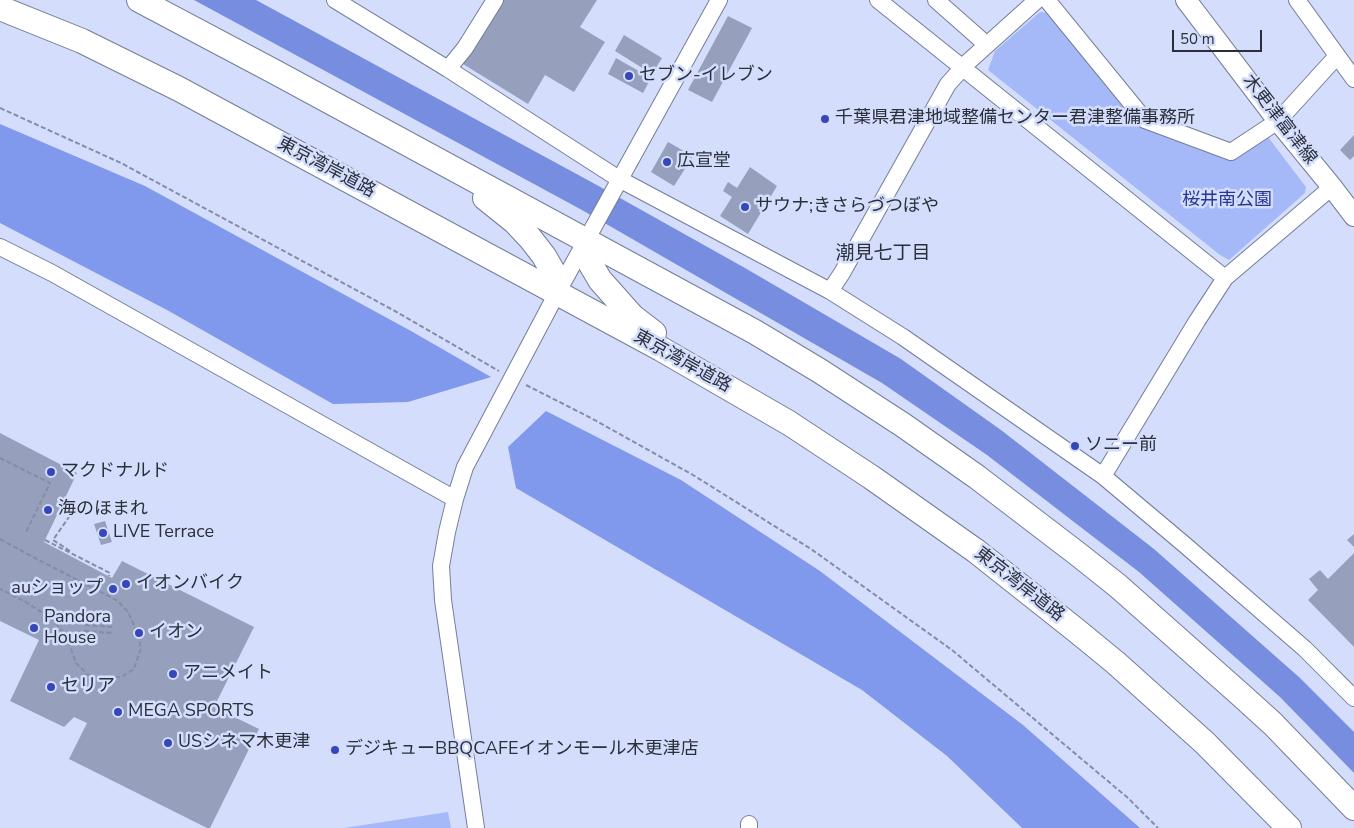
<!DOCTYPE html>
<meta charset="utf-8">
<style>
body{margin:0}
#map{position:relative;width:1354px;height:828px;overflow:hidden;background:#d4defc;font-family:"Nunito Sans",sans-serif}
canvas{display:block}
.scale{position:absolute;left:1172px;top:30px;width:90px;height:22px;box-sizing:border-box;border:2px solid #2b2f3a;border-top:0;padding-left:6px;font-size:15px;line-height:18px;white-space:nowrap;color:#2b2f3a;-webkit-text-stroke:4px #d4defc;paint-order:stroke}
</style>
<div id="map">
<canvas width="1354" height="828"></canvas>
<div class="scale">50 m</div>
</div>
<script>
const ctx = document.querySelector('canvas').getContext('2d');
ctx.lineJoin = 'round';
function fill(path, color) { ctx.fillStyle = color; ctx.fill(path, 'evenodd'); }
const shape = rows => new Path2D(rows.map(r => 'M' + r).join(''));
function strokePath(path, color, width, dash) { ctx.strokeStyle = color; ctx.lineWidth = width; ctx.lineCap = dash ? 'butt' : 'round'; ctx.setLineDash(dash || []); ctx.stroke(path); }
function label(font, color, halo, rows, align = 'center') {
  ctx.font = font + ' "Nunito Sans","Noto Sans JP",sans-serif'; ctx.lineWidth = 5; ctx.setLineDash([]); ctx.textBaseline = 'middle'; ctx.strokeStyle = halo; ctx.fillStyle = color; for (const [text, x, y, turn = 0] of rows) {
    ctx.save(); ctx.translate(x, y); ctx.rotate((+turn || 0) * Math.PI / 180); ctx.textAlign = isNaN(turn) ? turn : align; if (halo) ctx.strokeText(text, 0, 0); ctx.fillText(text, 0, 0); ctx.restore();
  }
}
const green = shape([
 [1040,12,1050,13,1143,123,1232,155,1265,133,1306,187,1305,193,1229,260,1220,255,988,70,995,51],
 [448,812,451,828,344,828]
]);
const forest = shape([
 [0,124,145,186,411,331,491,377,408,402,333,404,167,310,0,223],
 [546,411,681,480,820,571,1023,725,1140,828,1022,828,947,756,862,690,516,488,508,447]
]);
const water = shape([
 [194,0,256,0,595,184,745,268,901,359,1001,430,1154,549,1300,678,1354,732,1354,773,1280,697,1139,572,987,455,882,383,582,210]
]);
const building = shape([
 [501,0,597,0,580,27,605,42,574,92,545,75,528,104,463,64],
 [728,16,752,28,712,102,688,90],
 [624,35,662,58,652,74,615,51],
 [616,58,651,78,643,93,608,74],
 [1354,135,1354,156,1350,160,1340,150],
 [668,142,693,156,674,186,651,172],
 [750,167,777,186,748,234,720,216,732,197,723,191,728,182,737,188],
 [0,433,77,473,44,542,112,578,122,561,254,627,214,707,259,729,210,828,207,828,69,759,87,723,74,717,64,727,10,701,39,640,0,621],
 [105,521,112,542,101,545,94,524],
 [1354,534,1354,547,1347,540],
 [1354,553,1354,647,1308,600,1318,590,1309,579,1320,570,1328,579]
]);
const path = shape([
 [0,108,121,163,393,310,499,371],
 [526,385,591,418,693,475,811,549,952,650,1128,798,1158,828],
 [0,458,50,483,26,532],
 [0,539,33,557,118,601,128,612,138,634,141,648,134,669,121,677,100,679,87,674,76,663,70,646,63,632,52,619,26,602,0,589],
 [45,540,110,573,109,576],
 [70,551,53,540,71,514],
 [85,625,113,627],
 [84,631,112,633]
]);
const minor = shape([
 [335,0,448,69,619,179,830,291,903,337,1103,476,1185,545,1305,649,1354,698],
 [878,0,1225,278],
 [936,0,987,45],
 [1047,0,1145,120,1231,152,1278,121,1337,56],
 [1297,0,1354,79],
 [448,69,465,48,495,0],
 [0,247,52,273,455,499],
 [830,291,842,273,948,84,968,62,1037,0],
 [1103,476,1197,321,1225,278,1332,187],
 [749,824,749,828],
 [476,828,443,600,441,566,447,532,455,499,465,467,557,293,719,0]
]);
const major = shape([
 [1186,0,1278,121,1332,187,1354,216]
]);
const highway = shape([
 [139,0,275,72,755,332,820,371,903,425,977,477,1079,555,1118,586,1241,695,1273,724,1354,808],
 [0,8,82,41,179,89,661,349,789,423,871,477,976,551,1077,631,1116,663,1205,743,1289,828],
 [485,198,515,222,530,238,544,256,556,277,557,293],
 [586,240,586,252,590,263,600,280,632,316,654,333]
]);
const markers = [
 [629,76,5,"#3547b9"],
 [825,119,5,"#3547b9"],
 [667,162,5,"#3547b9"],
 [745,207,5,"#3547b9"],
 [1075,446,5,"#3547b9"],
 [51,472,5,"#3547b9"],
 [48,510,5,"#3547b9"],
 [103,533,5,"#3547b9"],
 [126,584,5,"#3547b9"],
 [113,589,5,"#3547b9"],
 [34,628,5,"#3547b9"],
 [139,633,5,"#3547b9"],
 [173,674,5,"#3547b9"],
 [51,687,5,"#3547b9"],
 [118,712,5,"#3547b9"],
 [168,743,5,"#3547b9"],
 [335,750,5,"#3547b9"]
];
const poiNames = [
 ["セブン-イレブン",639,76],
 ["千葉県君津地域整備センター君津整備事務所",835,119],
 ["広宣堂",677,162],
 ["サウナ;きさらづつぼや",755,207],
 ["ソニー前",1085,446],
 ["マクドナルド",61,472],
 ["海のほまれ",58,510],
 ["LIVE Terrace",113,533],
 ["イオンバイク",136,584],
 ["auショップ",103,589,"right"],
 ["Pandora",44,618],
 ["House",44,639],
 ["イオン",149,633],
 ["アニメイト",183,674],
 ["セリア",61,687],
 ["MEGA SPORTS",128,712],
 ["USシネマ木更津",178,743],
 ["デジキューBBQCAFEイオンモール木更津店",345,750]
];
const streetNames = [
 ["木更津富津線",1279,120,52],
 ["東京湾岸道路",326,168,28],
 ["東京湾岸道路",682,362,29],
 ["東京湾岸道路",1019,585,38]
];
const parkNames = [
 ["桜井南公園",1227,201]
];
const neighbourhoodNames = [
 ["潮見七丁目",883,254]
];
fill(green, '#a5b9f9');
fill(forest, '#8199ec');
fill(water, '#768de0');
fill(building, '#96a0bc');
strokePath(minor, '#747d98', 18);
strokePath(major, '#747d98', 22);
strokePath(highway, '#747d98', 26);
strokePath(path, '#868da3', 2, [5, 2.5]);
strokePath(minor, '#fff', 16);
strokePath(major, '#fff', 20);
strokePath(highway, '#fff', 24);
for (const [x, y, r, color] of markers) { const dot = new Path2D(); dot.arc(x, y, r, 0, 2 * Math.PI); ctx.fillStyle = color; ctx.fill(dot); strokePath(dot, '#d4defc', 2); }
label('18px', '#2b2f3a', '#d4defc', poiNames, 'left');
label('18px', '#2b2f3a', '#d4defc', streetNames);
label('18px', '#283595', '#d4defc', parkNames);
label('19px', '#2b2f3a', '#d4defc', neighbourhoodNames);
</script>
